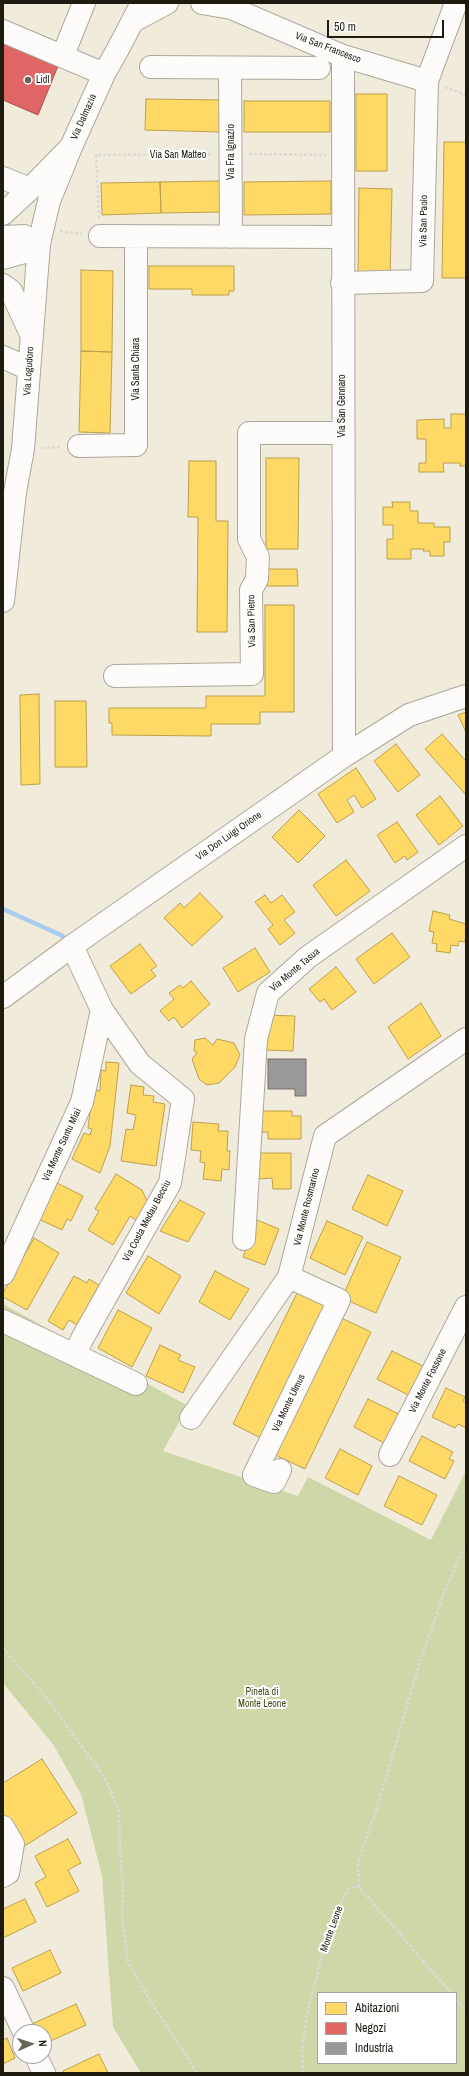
<!DOCTYPE html>
<style>
body{margin:0}
#map{position:relative;width:469px;height:2076px;overflow:hidden;background:#f0ebdb;font-family:"Archivo Narrow",sans-serif}
canvas{display:block}
.frame{position:absolute;inset:0;border:4px solid #1e1b11;pointer-events:none}
.legend{position:absolute;left:317px;top:1992px;width:140px;height:72px;box-sizing:border-box;background:#fff;border:1px solid #a5a4a0;margin:0;padding:5px 7px;list-style:none;font-size:12px;color:#1e1b11}
.legend li{display:flex;align-items:center;gap:8px;height:20px}
.legend b{width:20px;border:1px solid #a5a4a0}
.north{position:absolute;left:12px;top:2024px;width:40px;height:40px;box-sizing:border-box;background:#fff;border:1px solid #a5a4a0;border-radius:50%;rotate:87deg;font-size:11px;font-weight:700;line-height:16px;text-align:center;color:#1e1b11}
.north::after{content:'';display:block;margin:auto;width:14px;height:18px;background:#686458;clip-path:polygon(50% 0,100% 100%,50% 72%,0 100%)}
.scale{position:absolute;left:327px;top:20px;width:117px;height:18px;box-sizing:border-box;border:2px solid #1e1b11;border-top:0;padding-left:5px;font-size:12px;line-height:14px;white-space:nowrap;color:#1e1b11;-webkit-text-stroke:3px #fff;paint-order:stroke}
</style>
<div id="map">
<canvas width="469" height="2076"></canvas>
<div class="frame"></div>
<ul class="legend">
<li><b style="height:11px;background:#ffd966"></b>Abitazioni</li>
<li><b style="height:11px;background:#e06666"></b>Negozi</li>
<li><b style="height:11px;background:#999"></b>Industria</li>
</ul>
<div class="north">N</div>
<div class="scale">50 m</div>
</div>
<script>
const ctx = document.querySelector('canvas').getContext('2d');
ctx.lineJoin = 'round';
function fill(path, color) { ctx.fillStyle = color; ctx.fill(path, 'evenodd'); }
const shape = rows => new Path2D(rows.map(r => 'M' + r).join(''));
function strokePath(path, color, width, dash) { ctx.strokeStyle = color; ctx.lineWidth = width; ctx.lineCap = dash ? 'butt' : 'round'; ctx.setLineDash(dash || []); ctx.stroke(path); }
function label(font, color, halo, rows, align = 'center') {
  ctx.font = font + ' "Archivo Narrow",sans-serif'; ctx.lineWidth = 4; ctx.setLineDash([]); ctx.textBaseline = 'middle'; ctx.strokeStyle = halo; ctx.fillStyle = color; for (const [text, x, y, turn = 0] of rows) {
    ctx.save(); ctx.translate(x, y); ctx.rotate((+turn || 0) * Math.PI / 180); ctx.textAlign = isNaN(turn) ? turn : align; if (halo) ctx.strokeText(text, 0, 0); ctx.fillText(text, 0, 0); ctx.restore();
  }
}
const forest = shape([
 [3,1304,188,1406,163,1451,298,1496,308,1477,431,1540,466,1471,466,2073,141,2073,113,2027,102,1876,81,1794,53,1744,3,1683],
 [318,1993,456,1993,456,2063,318,2063]
]);
const homes = shape([
 [356,94,387,94,387,171,356,171,356,94],
 [146,99,221,100,220,132,145,130,146,99],
 [244,101,330,101,330,132,244,132,244,101],
 [444,142,466,142,466,278,442,278,444,142],
 [220,181,220,212,161,213,160,182,220,181],
 [331,181,331,214,244,215,244,182,331,181],
 [160,182,161,213,102,215,101,183,160,182],
 [359,188,392,189,390,279,358,279,359,188],
 [149,266,234,266,234,291,229,291,229,295,192,295,192,289,149,289,149,266],
 [81,270,113,271,112,352,81,351,81,270],
 [81,351,112,352,110,433,79,432,81,351],
 [451,414,466,414,466,466,460,466,460,463,443,463,444,472,419,472,419,463,426,463,426,439,417,439,417,420,444,419,444,428,451,428,451,414],
 [266,458,299,458,298,549,266,549,266,458],
 [189,461,216,461,216,521,228,521,227,632,197,632,198,517,188,517,189,461],
 [392,502,410,502,410,511,418,511,418,523,434,523,434,527,450,527,450,542,444,542,444,556,430,556,430,551,423,551,424,549,411,549,411,559,387,559,387,539,393,539,393,525,383,525,383,507,393,507,392,502],
 [267,569,297,569,298,586,267,586,267,569],
 [265,605,294,605,294,712,260,712,260,724,211,724,211,736,112,735,112,723,109,723,109,708,206,708,206,696,265,696,265,605],
 [39,694,40,784,21,785,20,695,39,694],
 [55,701,86,701,87,767,55,767,55,701],
 [466,712,466,732,458,715,466,712],
 [442,734,466,761,466,795,425,749,442,734],
 [396,744,420,775,398,792,374,761,396,744],
 [356,768,376,799,362,808,354,795,347,800,354,812,337,823,318,794,356,768],
 [440,796,463,826,439,845,416,815,440,796],
 [299,810,325,836,298,863,272,837,299,810],
 [397,822,418,852,407,860,405,856,395,863,377,835,397,822],
 [346,860,370,891,336,916,313,885,346,860],
 [200,893,223,917,192,946,164,918,180,903,184,908,200,893],
 [265,895,271,903,282,895,295,912,284,920,295,933,280,945,268,929,273,925,255,902,265,895],
 [433,911,450,915,449,919,466,924,465,942,459,941,458,946,451,945,450,953,436,951,437,944,432,943,434,932,429,931,433,911],
 [392,933,410,957,374,984,356,959,392,933],
 [140,944,157,966,151,970,156,976,131,994,110,966,140,944],
 [255,948,270,972,238,992,223,968,255,948],
 [336,967,356,992,332,1010,324,999,320,1002,309,989,336,967],
 [191,981,210,1004,182,1028,174,1017,169,1021,160,1011,174,999,169,993,180,985,183,988,191,981],
 [421,1003,441,1036,408,1059,388,1027,421,1003],
 [265,1015,295,1016,293,1051,264,1050,265,1015],
 [205,1038,213,1045,217,1039,234,1043,240,1055,235,1067,219,1083,207,1085,199,1079,192,1059,197,1053,194,1051,195,1040,205,1038],
 [106,1062,119,1063,110,1146,100,1173,72,1159,84,1133,90,1135,92,1129,88,1128,93,1090,100,1091,101,1070,106,1071,106,1062],
 [131,1085,144,1087,143,1095,154,1096,153,1102,165,1104,156,1166,121,1161,126,1129,133,1130,136,1115,127,1113,131,1085],
 [254,1111,292,1111,292,1116,301,1116,301,1139,268,1139,268,1132,254,1132,254,1111],
 [193,1122,219,1124,218,1131,228,1131,227,1151,230,1151,229,1170,222,1169,221,1181,203,1179,205,1163,200,1162,201,1151,191,1150,193,1122],
 [258,1153,291,1153,291,1189,273,1189,272,1178,258,1179,258,1153],
 [116,1174,142,1190,148,1203,137,1221,130,1216,113,1245,88,1230,99,1211,95,1209,116,1174],
 [368,1175,403,1191,387,1226,352,1209,368,1175],
 [55,1182,83,1196,71,1221,67,1219,62,1230,32,1216,55,1182],
 [180,1200,205,1213,188,1242,160,1231,180,1200],
 [257,1220,279,1229,265,1265,243,1257,257,1220],
 [327,1221,363,1237,345,1275,310,1258,327,1221],
 [34,1238,59,1253,27,1310,3,1297,3,1293,34,1238],
 [367,1242,401,1257,376,1313,342,1298,367,1242],
 [148,1256,181,1276,159,1314,126,1293,148,1256],
 [215,1271,249,1289,230,1320,199,1302,215,1271],
 [74,1276,87,1283,89,1279,99,1285,77,1325,69,1320,63,1330,48,1321,74,1276],
 [300,1287,331,1302,265,1440,233,1424,300,1287],
 [118,1310,152,1328,132,1367,98,1348,118,1310],
 [339,1317,371,1332,305,1469,273,1454,339,1317],
 [160,1345,181,1355,178,1360,195,1367,183,1393,146,1376,160,1345],
 [392,1351,425,1367,410,1396,377,1379,392,1351],
 [446,1388,465,1397,463,1401,466,1403,466,1428,458,1424,455,1428,432,1417,446,1388],
 [368,1399,401,1415,386,1444,354,1427,368,1399],
 [422,1436,453,1452,449,1459,454,1461,445,1479,409,1461,422,1436],
 [340,1449,372,1466,358,1495,325,1478,340,1449],
 [399,1476,437,1495,422,1525,384,1506,399,1476],
 [42,1759,77,1813,23,1847,3,1816,3,1783,42,1759],
 [68,1839,81,1863,68,1870,79,1891,47,1907,35,1883,46,1877,35,1856,68,1839],
 [25,1899,36,1922,3,1938,3,1909,25,1899],
 [50,1950,61,1973,23,1991,12,1968,50,1950],
 [76,2004,86,2025,44,2044,44,2032,35,2032,32,2024,76,2004],
 [7,2038,15,2058,3,2064,3,2040,7,2038],
 [99,2054,108,2073,64,2073,63,2071,99,2054]
]);
const shops = shape([
 [3,37,60,61,38,115,3,100,3,37]
]);
const industry = shape([
 [268,1059,306,1059,306,1096,295,1096,295,1089,268,1089,268,1059]
]);
const stream = shape([
 [3,909,63,936]
]);
const path = shape([
 [445,87,466,95],
 [249,154,326,155],
 [99,218,96,155,212,154],
 [60,231,82,234],
 [42,448,61,447],
 [3,1648,44,1695,104,1777,119,1810,120,1851,123,1888,122,1915,128,1962,150,2001,186,2055,196,2073],
 [359,1887,358,1863,378,1805,419,1665,444,1593,463,1550,466,1548],
 [456,1999,466,2011],
 [303,2073,302,2052,306,2019,326,1939,338,1908,349,1888,359,1887,451,1993]
]);
const minor = shape([
 [202,3,231,8,343,56,427,81],
 [133,21,167,3],
 [3,31,104,74],
 [63,55,84,3],
 [343,56,344,756],
 [151,67,319,68],
 [230,68,231,237],
 [3,178,30,189],
 [3,214,30,189,71,147,104,74,118,49,142,3],
 [100,236,342,237],
 [3,237,24,236,39,244],
 [3,258,25,252,39,244],
 [342,283,422,281,427,81,456,3],
 [3,285,11,291,31,334],
 [3,357,29,369],
 [79,446,136,445,136,237],
 [3,601,15,492,23,449,39,244,49,201,71,147],
 [115,676,252,674,251,590,257,579,258,557,249,539,249,433,342,433],
 [72,946,102,1010,140,1064,183,1099,170,1183,82,1339,75,1355],
 [3,997,72,946,344,756,409,715,466,696],
 [244,1239,256,1039,268,993,308,957,466,846],
 [3,1274,82,1102,102,1010],
 [3,1321,136,1384],
 [191,1418,289,1277,325,1136,466,1039],
 [390,1455,466,1307],
 [280,1470,274,1482,254,1475,339,1300,289,1277],
 [3,1827,13,1844,8,1873,3,1876],
 [3,1988,24,2032],
 [36,2056,44,2073]
]);
const markers = [
 [28,80,4,"#686458"]
];
const streetNames = [
 ["Via San Francesco",328,48,21],
 ["Via Dalmazia",84,117,-66],
 ["Via Fra Ignazio",231,152,-90],
 ["Via San Matteo",178,155],
 ["Via San Paolo",424,221,-89],
 ["Via Santa Chiara",136,369,-90],
 ["Via Logudoro",29,371,-86],
 ["Via San Gennaro",342,406,-90],
 ["Via San Pietro",252,621,-91],
 ["Via Don Luigi Orione",229,836,-35],
 ["Via Monte Tasua",295,970,-40],
 ["Via Monte Santu Miai",62,1145,-65],
 ["Via Monte Rosmarino",307,1207,-76],
 ["Via Costa Medau Becciu",147,1221,-62],
 ["Via Monte Fossone",428,1381,-63],
 ["Via Monte Ulmus",289,1403,-64],
 ["Monte Leone",332,1929,-70]
];
const poiNames = [
 ["Lidl",36,80]
];
const parkNames = [
 ["Pineta di",262,1692],
 ["Monte Leone",262,1704]
];
fill(forest, '#ced7a7');
fill(homes, '#ffd966');
strokePath(homes, '#bca04c', 1);
fill(shops, '#e06666');
strokePath(shops, '#a6504c', 1);
fill(industry, '#999');
strokePath(industry, '#747370', 1);
strokePath(stream, '#a7ccef', 4.5);
strokePath(minor, '#aca89d', 24);
strokePath(path, '#dcdad6', 2.5, [3, 2]);
strokePath(minor, '#fdfcfa', 22);
for (const [x, y, r, color] of markers) { const dot = new Path2D(); dot.arc(x, y, r, 0, 2 * Math.PI); ctx.fillStyle = color; ctx.fill(dot); strokePath(dot, '#fff', 1.5); }
label('10px', '#1e1b11', '#fff', streetNames);
label('10px', '#1e1b11', '#fff', poiNames, 'left');
label('10px', '#404c17', '#fff', parkNames);
</script>
